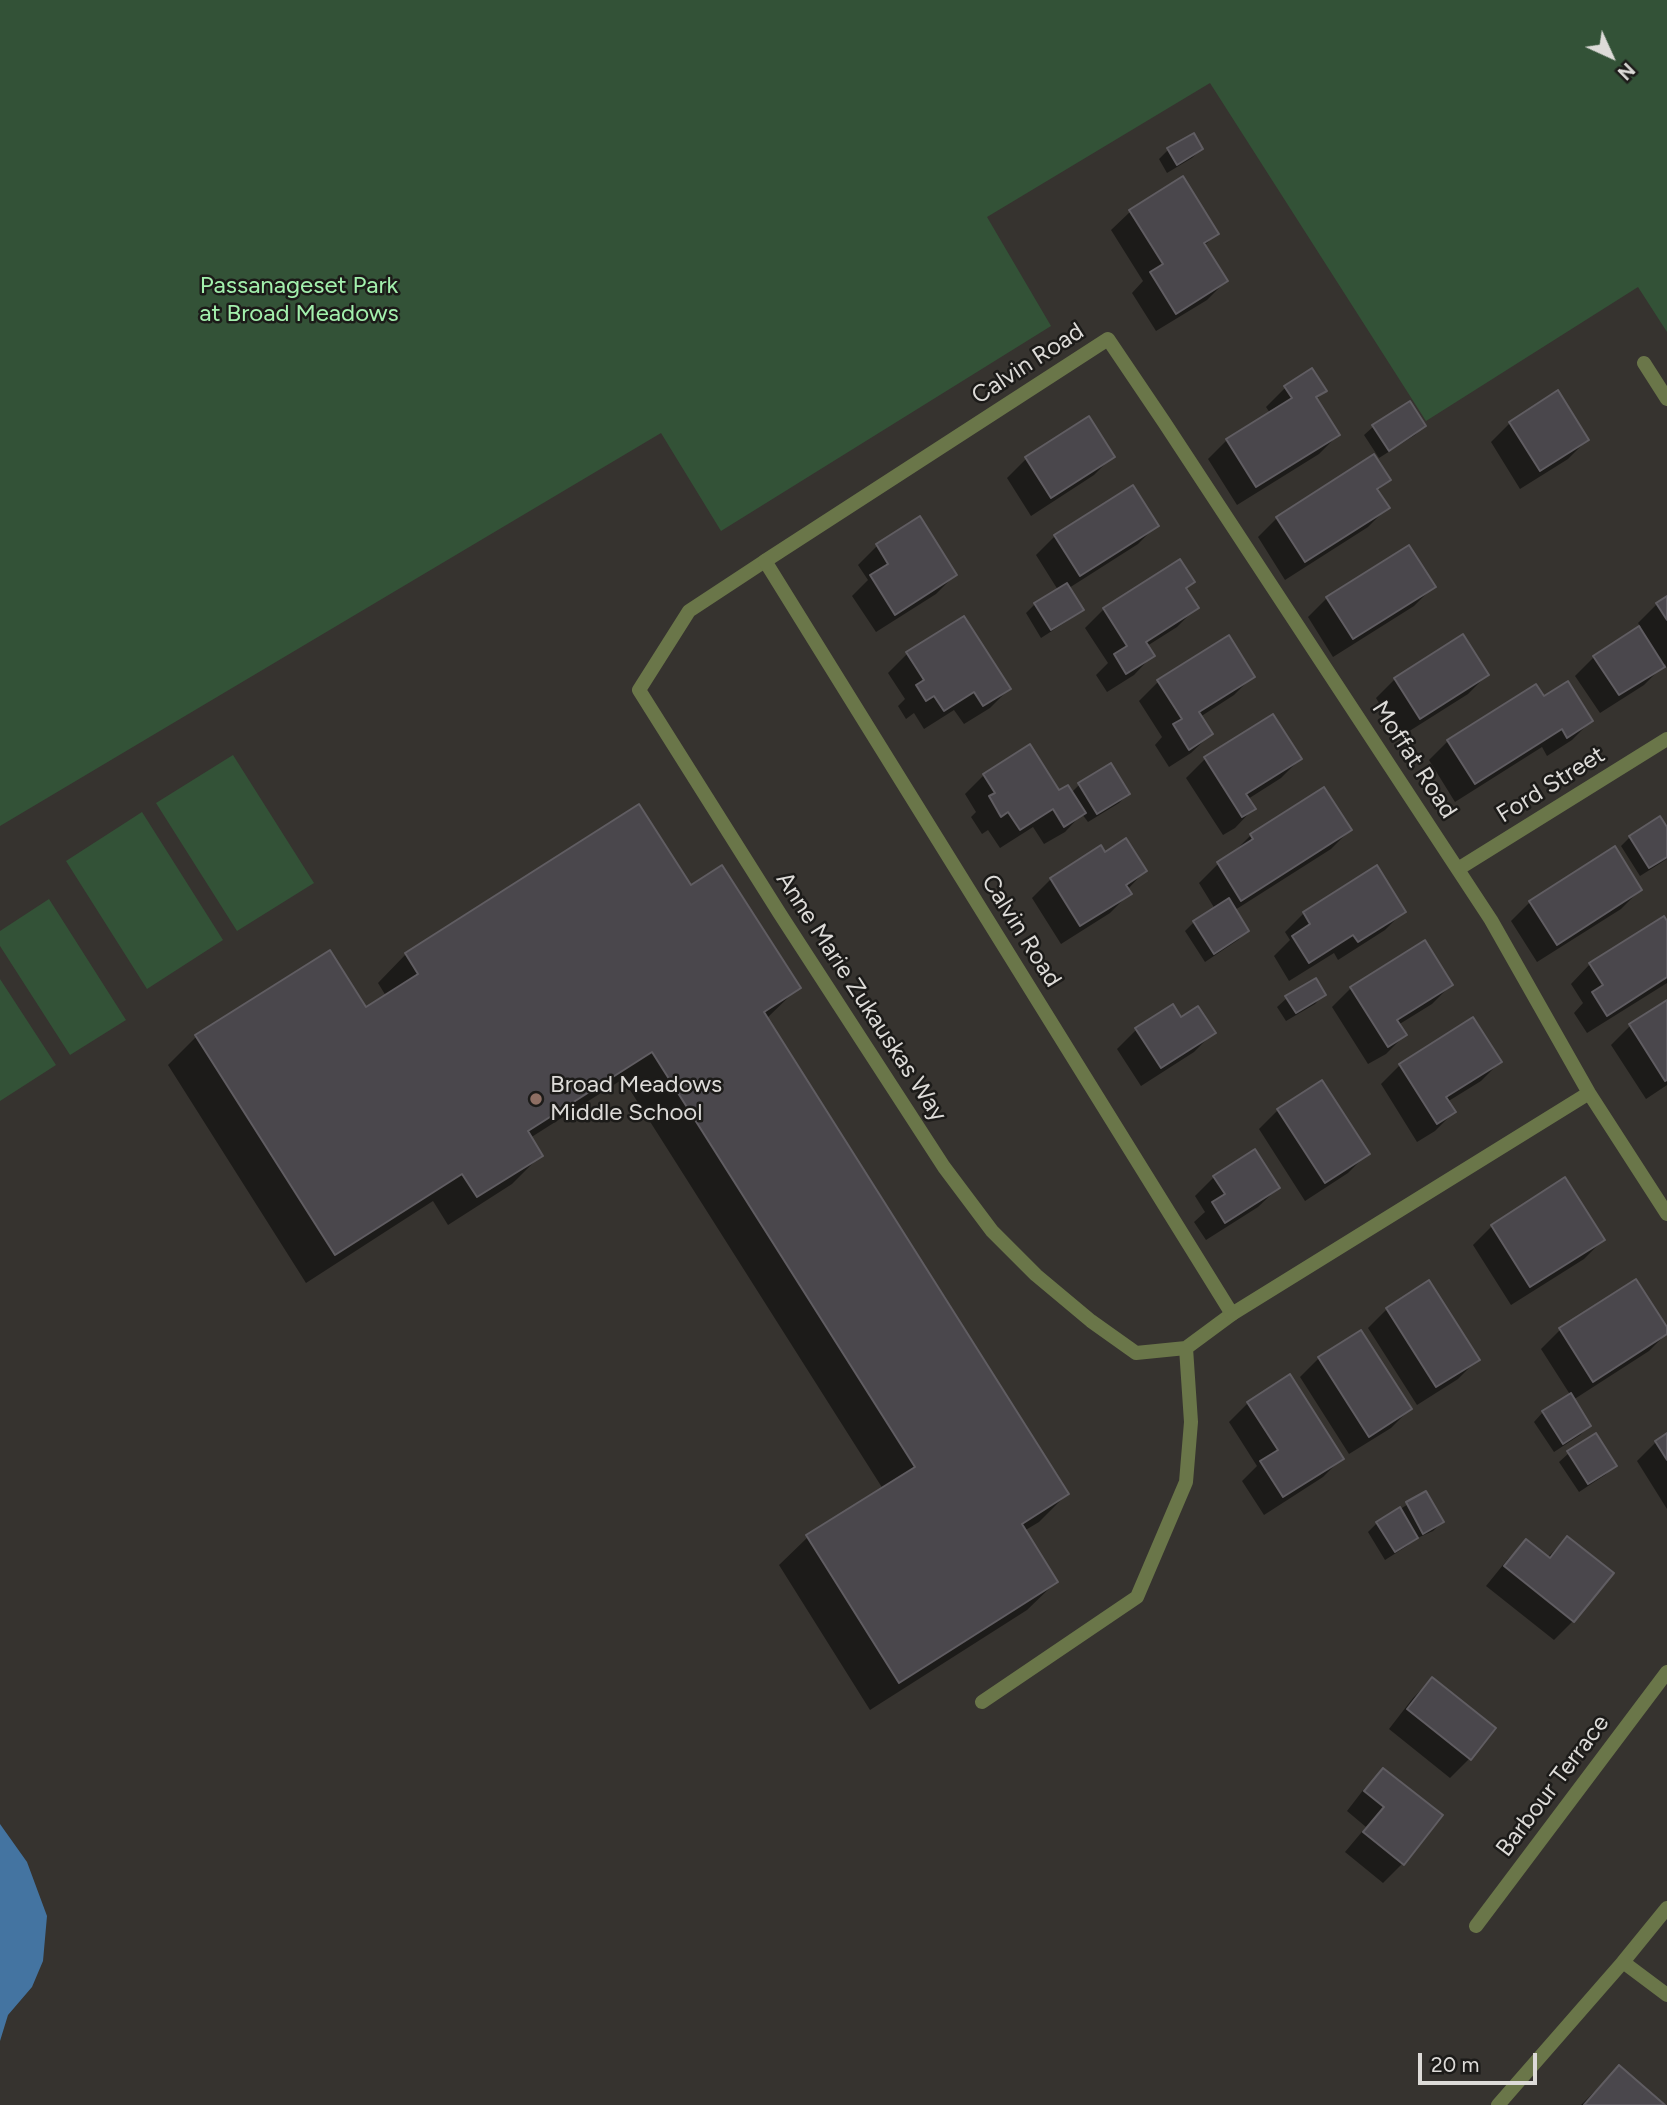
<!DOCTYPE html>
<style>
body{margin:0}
#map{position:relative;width:1667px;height:2105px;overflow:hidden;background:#36332f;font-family:Figtree,sans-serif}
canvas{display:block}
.north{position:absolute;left:1576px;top:21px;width:70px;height:70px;-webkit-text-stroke:5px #1c1b19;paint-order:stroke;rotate:135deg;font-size:19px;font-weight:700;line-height:28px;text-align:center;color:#dddbd8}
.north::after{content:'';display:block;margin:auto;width:24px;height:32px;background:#dddbd8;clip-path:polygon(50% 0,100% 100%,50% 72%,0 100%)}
.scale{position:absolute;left:1418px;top:2053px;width:119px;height:32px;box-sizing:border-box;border:4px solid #dddbd8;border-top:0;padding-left:9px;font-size:21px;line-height:24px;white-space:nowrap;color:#dddbd8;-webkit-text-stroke:5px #1c1b19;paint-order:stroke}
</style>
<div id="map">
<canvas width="1667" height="2105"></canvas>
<div class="north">N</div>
<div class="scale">20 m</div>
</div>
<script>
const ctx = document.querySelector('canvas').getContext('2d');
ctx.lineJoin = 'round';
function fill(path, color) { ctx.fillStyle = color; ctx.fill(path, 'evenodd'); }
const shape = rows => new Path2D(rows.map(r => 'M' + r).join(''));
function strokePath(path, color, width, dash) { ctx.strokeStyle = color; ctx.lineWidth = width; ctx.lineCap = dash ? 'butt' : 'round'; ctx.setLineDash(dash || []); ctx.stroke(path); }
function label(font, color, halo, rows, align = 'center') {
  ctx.font = font + ' Figtree,sans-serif'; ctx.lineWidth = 5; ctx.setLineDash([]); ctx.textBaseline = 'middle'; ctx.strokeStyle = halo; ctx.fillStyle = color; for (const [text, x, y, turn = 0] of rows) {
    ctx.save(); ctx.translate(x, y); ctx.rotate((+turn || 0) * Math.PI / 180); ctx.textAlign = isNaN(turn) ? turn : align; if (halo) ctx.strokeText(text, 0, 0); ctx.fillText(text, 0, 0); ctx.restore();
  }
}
const green = shape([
 [0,0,1667,0,1667,332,1638,287,1426,421,1210,83,987,217,1051,326,721,531,661,433,0,826],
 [233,755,314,883,237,931,156,803],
 [142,812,223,940,147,989,66,861],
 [49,899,126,1020,70,1055,0,946,0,931],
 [0,979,56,1065,0,1101]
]);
const water = shape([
 [0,1824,27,1862,47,1916,43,1961,32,1987,8,2015,0,2041]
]);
const shadow = shape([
 [1193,135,1201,149,1192,158,1167,173,1159,159,1168,150],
 [1131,211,1216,234,1204,246,1226,281,1207,300,1156,331,1132,293,1143,281,1111,230],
 [1285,388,1324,391,1316,400,1338,435,1319,454,1237,505,1208,459,1227,440,1270,413,1266,407],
 [1089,418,1113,456,1094,475,1031,516,1007,478,1026,459],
 [1510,423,1587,440,1568,459,1520,489,1491,442],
 [1374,426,1424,426,1415,435,1379,458,1364,435],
 [1389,479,1377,491,1387,508,1368,527,1285,580,1258,537,1277,518],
 [1157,525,1138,544,1069,588,1081,609,1072,618,1041,638,1026,613,1035,604,1058,590,1036,555,1055,536],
 [877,546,955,575,936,594,876,632,852,596,868,580,858,565],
 [1193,582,1185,590,1196,608,1177,627,1147,646,1153,655,1134,675,1107,692,1096,675,1108,663,1085,628,1104,609],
 [1433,587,1414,606,1333,657,1308,617,1327,598],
 [1667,598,1667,668,1665,664,1644,685,1600,713,1575,676,1594,657,1641,627,1638,623,1657,604],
 [963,618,1009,689,990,708,964,724,954,710,924,729,914,713,906,719,898,706,905,699,888,673,907,654],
 [1487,675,1468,694,1400,737,1376,698,1395,679],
 [1253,676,1234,695,1200,717,1211,734,1191,753,1169,767,1155,745,1162,737,1139,701,1158,682],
 [1544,699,1591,721,1572,740,1547,756,1542,747,1455,802,1429,760,1448,741],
 [1205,759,1300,759,1281,778,1248,799,1254,808,1235,828,1223,835,1186,778],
 [984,775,1058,792,1071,793,1079,785,1128,794,1119,803,1088,822,1082,814,1065,832,1044,844,1033,827,1000,848,988,830,982,834,971,817,976,812,965,794],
 [1350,830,1331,849,1235,910,1247,931,1238,940,1205,962,1185,931,1194,922,1215,909,1199,883,1218,864,1231,855,1251,835],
 [1667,830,1667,859,1640,876,1621,846,1630,837],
 [1105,854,1145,871,1127,890,1129,894,1110,913,1061,944,1032,898,1051,879],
 [690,888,798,988,766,1019,1067,1494,1039,1522,1024,1531,1056,1582,1027,1610,870,1710,779,1565,808,1537,883,1489,623,1079,530,1138,541,1155,512,1184,448,1225,433,1201,306,1283,168,1065,196,1037,329,953,365,1009,386,996,378,983,406,954],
 [1640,890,1621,909,1537,962,1511,921,1530,902],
 [1404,911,1385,930,1338,960,1334,953,1289,981,1274,956,1290,940,1285,932,1304,913],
 [1667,924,1667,983,1587,1033,1574,1013,1583,1003,1571,984,1590,964],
 [1451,985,1432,1004,1398,1025,1405,1035,1386,1054,1368,1064,1332,1007,1351,988],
 [1324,994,1315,1004,1286,1021,1277,1007,1287,998],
 [1667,1002,1667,1085,1646,1099,1611,1045,1630,1026],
 [1181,1019,1213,1033,1194,1052,1141,1086,1117,1049,1136,1030],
 [1500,1062,1481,1081,1447,1102,1454,1112,1435,1131,1417,1142,1381,1084,1400,1065],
 [1278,1110,1367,1154,1348,1173,1305,1201,1259,1129],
 [1255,1152,1278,1188,1258,1207,1206,1240,1194,1222,1205,1212,1195,1196,1214,1177],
 [1492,1226,1603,1240,1584,1259,1511,1305,1473,1245],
 [1636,1281,1667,1330,1667,1333,1649,1351,1573,1400,1589,1426,1580,1435,1554,1452,1534,1422,1543,1412,1571,1396,1541,1349,1560,1330],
 [1387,1309,1477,1360,1458,1379,1417,1405,1368,1328],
 [1319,1358,1410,1409,1391,1428,1349,1454,1300,1377],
 [1248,1403,1342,1458,1323,1477,1264,1515,1242,1481,1257,1466,1229,1422],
 [1667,1435,1667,1509,1637,1461,1656,1442],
 [1569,1453,1615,1465,1605,1475,1579,1492,1559,1462],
 [1425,1494,1442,1522,1433,1531,1413,1540,1407,1546,1385,1560,1368,1532,1377,1523],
 [1567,1538,1611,1573,1573,1621,1554,1640,1486,1586,1507,1560,1526,1541,1547,1558],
 [1432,1679,1494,1728,1469,1759,1450,1778,1389,1729,1413,1698],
 [1383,1770,1402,1864,1383,1883,1345,1852,1366,1827,1347,1811,1364,1789],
 [1619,2067,1663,2105,1581,2105]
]);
const building = shape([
 [1194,133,1203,149,1177,165,1167,148,1194,133],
 [1183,176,1219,234,1204,243,1228,281,1176,314,1150,272,1163,264,1129,210,1183,176],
 [1312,368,1327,391,1316,397,1340,435,1256,487,1226,439,1292,398,1284,386,1312,368],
 [1558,390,1589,440,1540,471,1509,422,1558,390],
 [1410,401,1426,426,1389,451,1372,425,1410,401],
 [1089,416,1115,457,1051,498,1025,457,1089,416],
 [1374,454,1391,480,1377,489,1390,508,1305,562,1276,517,1374,454],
 [1133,485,1159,526,1080,576,1054,535,1133,485],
 [920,516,957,575,895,615,870,575,888,564,876,544,920,516],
 [1409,545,1436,587,1353,639,1326,597,1409,545],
 [1180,559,1195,582,1186,588,1199,608,1146,642,1155,656,1126,674,1114,654,1127,646,1103,608,1180,559],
 [1067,583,1084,610,1051,630,1034,603,1067,583],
 [1667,596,1667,620,1656,603,1667,596],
 [964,616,1011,689,983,706,974,692,944,711,934,696,926,701,916,685,924,680,906,652,964,616],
 [1639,626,1665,667,1619,695,1593,656,1639,626],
 [1463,634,1489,675,1420,719,1394,678,1463,634],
 [1229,635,1255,677,1199,712,1213,734,1189,750,1173,724,1182,719,1157,680,1229,635],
 [1568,681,1593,721,1567,738,1562,729,1475,784,1447,740,1536,684,1544,696,1568,681],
 [1273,714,1302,759,1246,794,1256,809,1242,817,1204,757,1273,714],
 [1030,744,1059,790,1068,785,1086,813,1064,827,1053,809,1020,830,1008,812,1001,817,989,796,995,793,983,774,1030,744],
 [1111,763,1130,794,1097,814,1078,783,1111,763],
 [1324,787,1352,830,1241,901,1217,862,1253,839,1250,834,1324,787],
 [639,804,691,885,722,865,801,988,764,1012,1069,1494,1022,1524,1058,1582,899,1683,806,1535,915,1467,652,1052,528,1131,543,1156,477,1197,462,1174,335,1255,195,1035,330,950,366,1007,418,974,405,953,639,804],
 [1660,816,1667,827,1667,857,1649,868,1629,836,1660,816],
 [1126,838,1147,871,1126,885,1132,894,1080,926,1050,878,1101,845,1105,852,1126,838],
 [1615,846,1642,890,1557,945,1529,901,1615,846],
 [1377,865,1406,912,1358,942,1353,935,1309,963,1292,936,1310,924,1303,912,1377,865],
 [1229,898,1249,931,1214,954,1193,921,1229,898],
 [1664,916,1667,921,1667,977,1607,1016,1592,992,1603,985,1589,963,1664,916],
 [1425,940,1453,985,1397,1020,1407,1035,1388,1047,1350,987,1425,940],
 [1316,978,1326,995,1296,1013,1285,996,1316,978],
 [1667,1000,1667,1080,1665,1081,1629,1024,1667,1000],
 [1173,1004,1181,1017,1198,1006,1216,1033,1161,1068,1135,1028,1173,1004],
 [1473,1017,1502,1062,1446,1097,1456,1112,1437,1124,1399,1064,1473,1017],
 [1322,1080,1370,1154,1325,1183,1277,1109,1322,1080],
 [1255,1149,1280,1188,1225,1223,1212,1202,1225,1194,1213,1176,1255,1149],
 [1565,1177,1605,1240,1530,1287,1491,1225,1565,1177],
 [1636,1279,1667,1327,1667,1334,1593,1382,1559,1328,1636,1279],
 [1429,1280,1480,1360,1436,1387,1386,1308,1429,1280],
 [1361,1330,1412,1409,1369,1437,1318,1357,1361,1330],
 [1290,1374,1344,1459,1283,1497,1260,1461,1278,1450,1247,1402,1290,1374],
 [1571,1393,1591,1426,1563,1444,1542,1411,1571,1393],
 [1596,1433,1617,1466,1588,1484,1567,1451,1596,1433],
 [1667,1433,1667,1460,1655,1441,1667,1433],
 [1426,1491,1444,1522,1423,1534,1406,1502,1426,1491],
 [1400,1507,1418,1538,1395,1552,1376,1522,1400,1507],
 [1567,1536,1614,1573,1574,1622,1504,1566,1526,1539,1550,1558,1567,1536],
 [1432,1677,1496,1728,1471,1760,1407,1709,1432,1677],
 [1383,1768,1443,1815,1404,1865,1363,1832,1384,1807,1364,1791,1383,1768],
 [1619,2065,1665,2105,1584,2105,1619,2065]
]);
const lane = shape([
 [765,561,689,611,639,690,780,914,944,1167,992,1231,1036,1275,1091,1321,1136,1353,1186,1348,1232,1314],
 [982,1702,1137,1597,1186,1482,1191,1422,1186,1348],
 [1623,1962,1667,1908],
 [1498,2105,1623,1962,1667,1995]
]);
const street = shape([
 [1644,363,1667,399],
 [1458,869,1667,739],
 [1589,1093,1232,1314,765,561,1108,339,1164,422,1491,920,1589,1093,1667,1214],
 [1476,1926,1667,1672]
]);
const markers = [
 [536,1099,7,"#8d6e63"]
];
const parkNames = [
 ["Passanageset Park",299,286],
 ["at Broad Meadows",299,314]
];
const streetNames = [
 ["Calvin Road",1028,364,-33],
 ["Moffat Road",1414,760,57],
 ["Ford Street",1551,785,-32],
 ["Calvin Road",1021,931,58],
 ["Anne Marie Zukauskas Way",861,997,57],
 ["Barbour Terrace",1553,1786,-53]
];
const poiNames = [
 ["Broad Meadows",550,1085],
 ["Middle School",550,1113]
];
fill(green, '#335237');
fill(water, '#4474a1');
fill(shadow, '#0007');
fill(building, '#4a474c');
strokePath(building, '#605d62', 2);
strokePath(lane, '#6a7649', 14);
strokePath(street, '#6a7649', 14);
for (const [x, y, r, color] of markers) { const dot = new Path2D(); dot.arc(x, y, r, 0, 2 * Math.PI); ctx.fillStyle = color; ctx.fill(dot); strokePath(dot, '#1c1b19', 2.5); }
label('24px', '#a3f0ad', '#1c1b19', parkNames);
label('24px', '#dddbd8', '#1c1b19', streetNames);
label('24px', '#dddbd8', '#1c1b19', poiNames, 'left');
</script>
